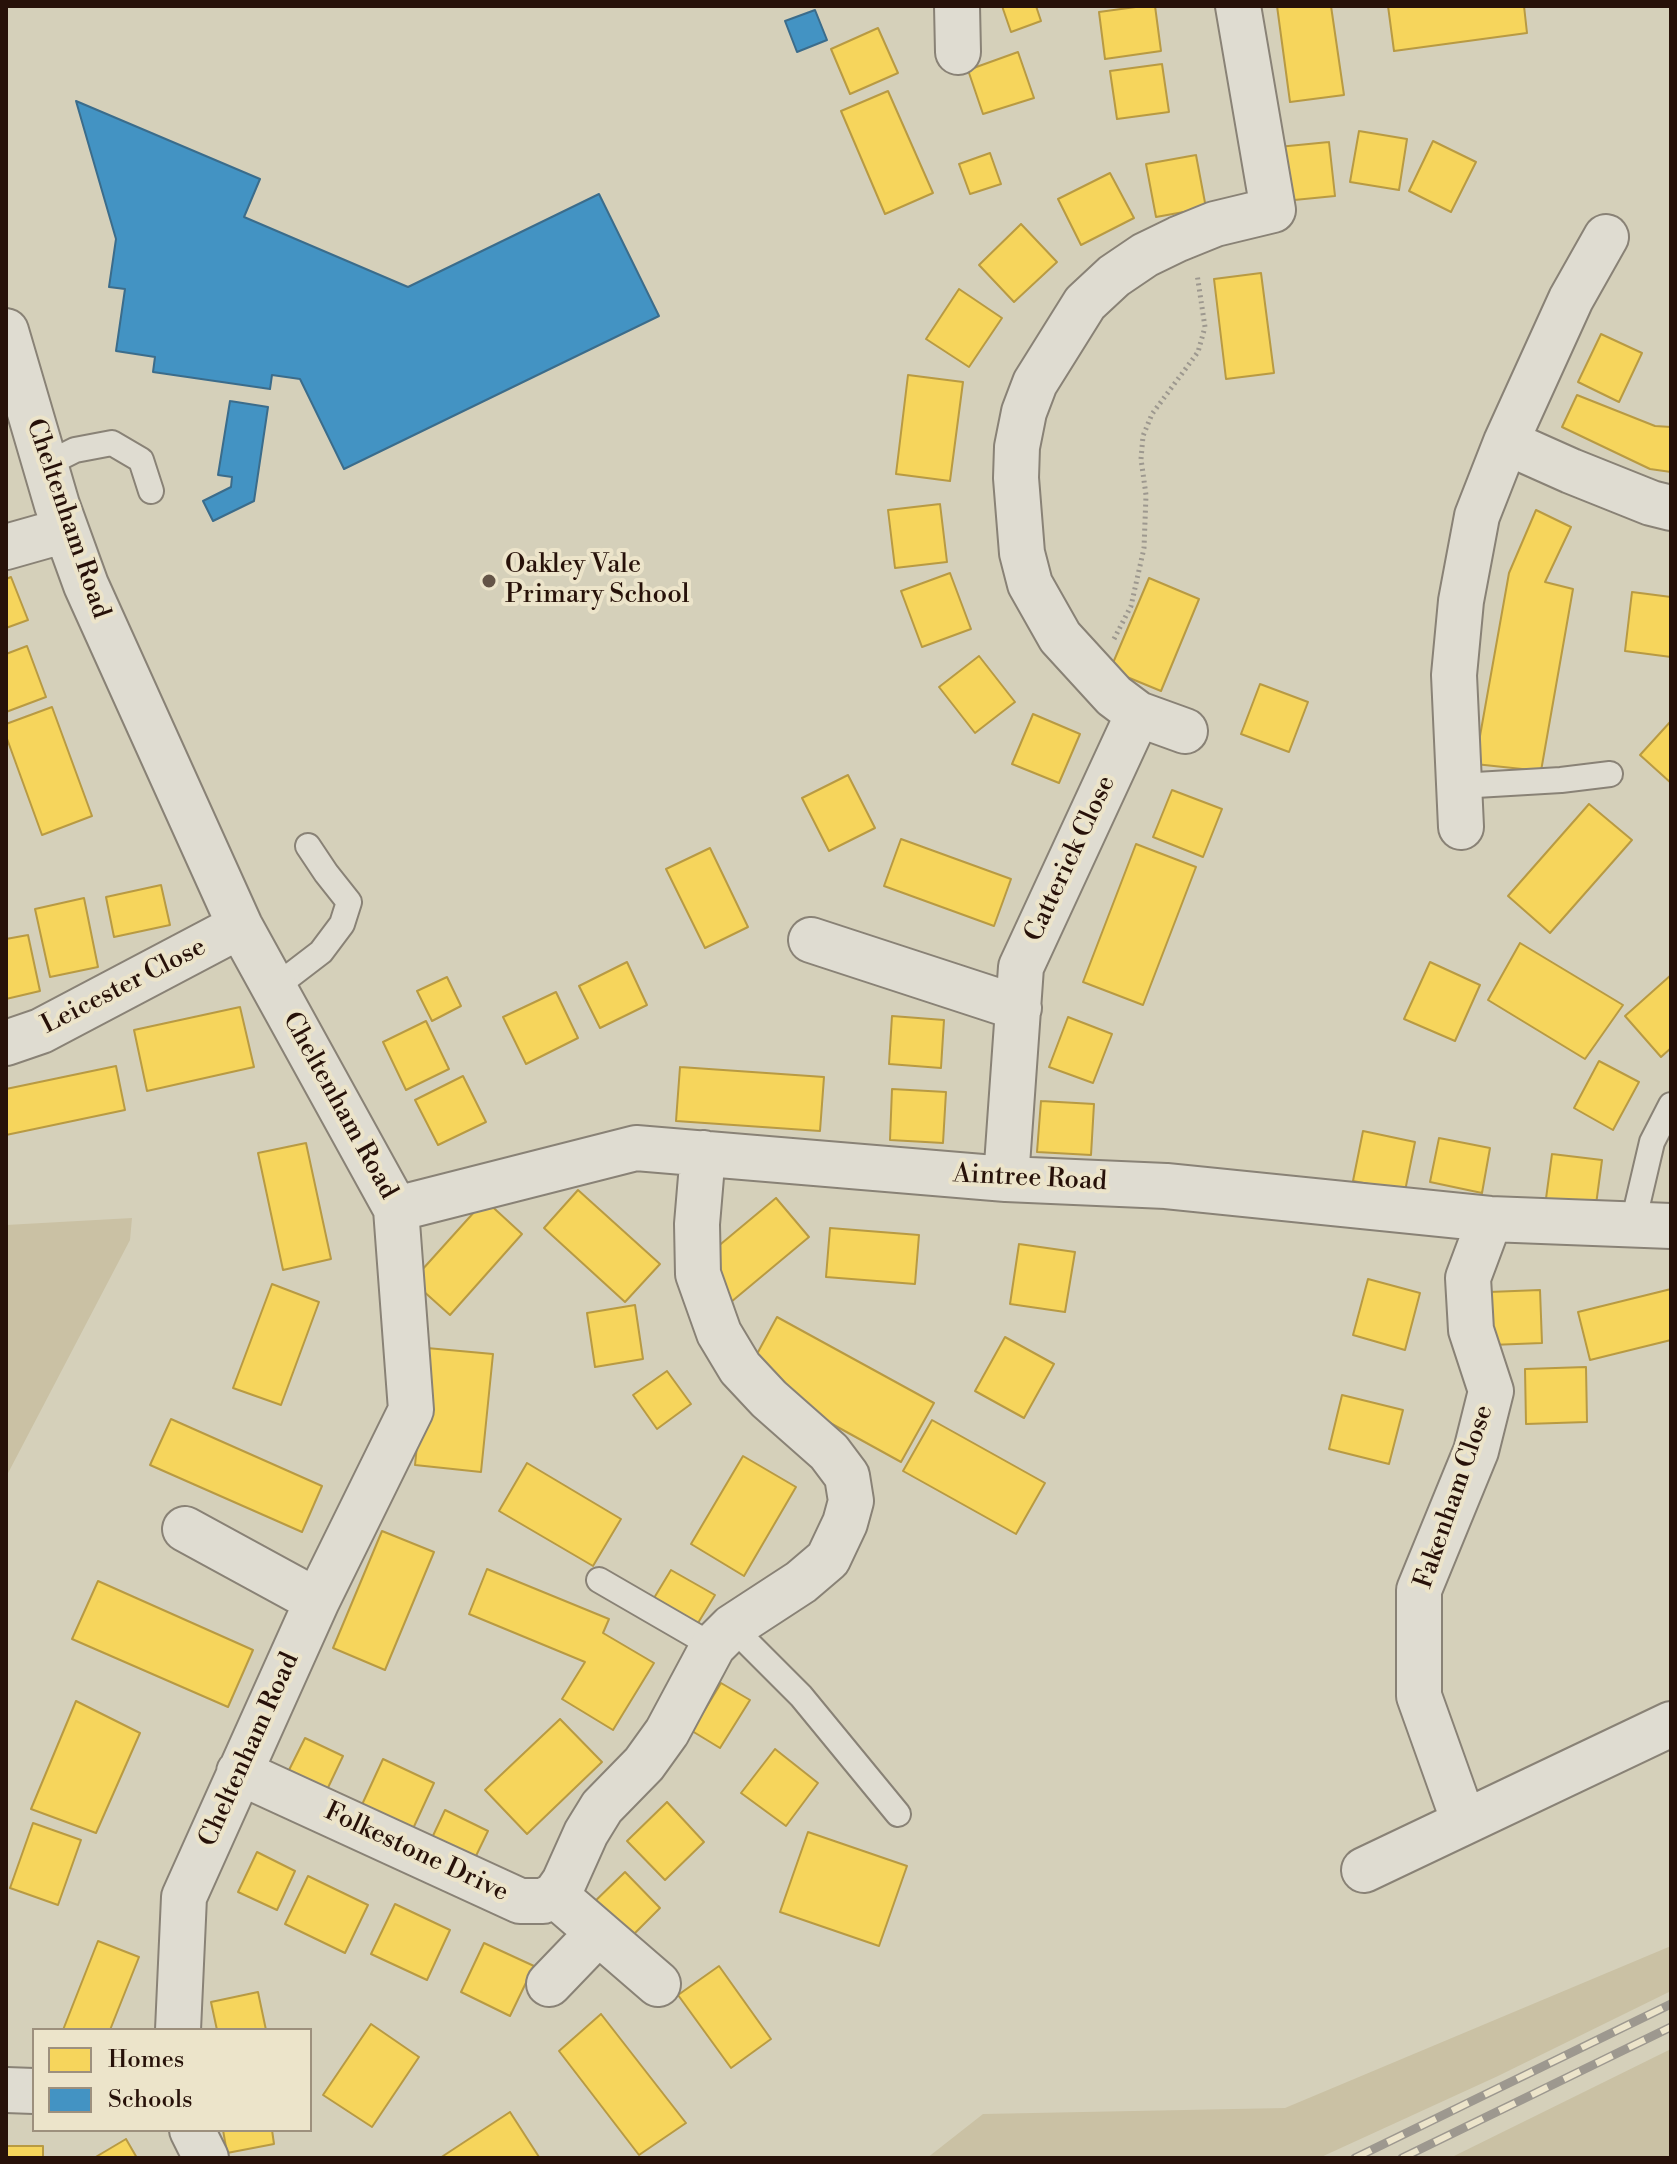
<!DOCTYPE html>
<style>
body{margin:0}
#map{position:relative;width:1677px;height:2164px;overflow:hidden;background:#d5d0ba;font-family:"Libre Bodoni",serif}
canvas{display:block}
.frame{position:absolute;inset:0;border:8px solid #271109;pointer-events:none}
.legend{position:absolute;left:32px;top:2028px;width:280px;height:104px;box-sizing:border-box;background:#ece4ca;border:2px solid #9d907d;margin:0;padding:10px 14px;list-style:none;font-size:24px;color:#271109}
.legend li{display:flex;align-items:center;gap:16px;height:40px}
.legend b{width:40px;border:2px solid #9d907d}
</style>
<div id="map">
<canvas width="1677" height="2164"></canvas>
<div class="frame"></div>
<ul class="legend">
<li><b style="height:22px;background:#f6d55c"></b>Homes</li>
<li><b style="height:22px;background:#4393c3"></b>Schools</li>
</ul>
</div>
<script>
const ctx = document.querySelector('canvas').getContext('2d');
ctx.lineJoin = 'round';
function fill(path, color) { ctx.fillStyle = color; ctx.fill(path, 'evenodd'); }
const shape = rows => new Path2D(rows.map(r => 'M' + r).join(''));
function strokePath(path, color, width, dash) { ctx.strokeStyle = color; ctx.lineWidth = width; ctx.lineCap = dash ? 'butt' : 'round'; ctx.setLineDash(dash || []); ctx.stroke(path); }
function label(font, color, halo, rows, align = 'center') {
  ctx.font = font + ' "Libre Bodoni",serif'; ctx.lineWidth = 8; ctx.setLineDash([]); ctx.textBaseline = 'middle'; ctx.strokeStyle = halo; ctx.fillStyle = color; for (const [text, x, y, turn = 0] of rows) {
    ctx.save(); ctx.translate(x, y); ctx.rotate((+turn || 0) * Math.PI / 180); ctx.textAlign = isNaN(turn) ? turn : align; if (halo) ctx.strokeText(text, 0, 0); ctx.fillText(text, 0, 0); ctx.restore();
  }
}
const green = shape([
 [132,1218,130,1240,6,1477,6,1225],
 [1671,1946,1671,1991,1498,2076,1319,2158,927,2158,983,2114,1285,2108],
 [1671,2049,1671,2158,1450,2158]
]);
const homes = shape([
 [1002,6,1036,6,1041,21,1011,32,1002,6],
 [1143,6,1155,6,1161,51,1105,59,1099,12,1143,6],
 [1277,6,1331,6,1344,95,1290,102,1277,6],
 [1388,6,1524,6,1527,33,1394,51,1388,6],
 [878,28,898,73,850,94,831,49,878,28],
 [1018,52,1034,98,983,114,968,70,1018,52],
 [1162,64,1169,112,1117,119,1110,71,1162,64],
 [888,91,933,193,885,214,841,111,888,91],
 [1359,131,1407,139,1399,190,1350,182,1359,131],
 [1433,141,1476,162,1451,212,1409,191,1433,141],
 [1329,142,1335,196,1284,201,1278,147,1329,142],
 [990,153,1001,184,970,194,959,164,990,153],
 [1196,155,1206,208,1156,217,1146,164,1196,155],
 [1110,173,1134,218,1081,245,1058,199,1110,173],
 [1021,224,1057,262,1014,302,979,265,1021,224],
 [1261,273,1274,373,1226,379,1214,279,1261,273],
 [959,289,1002,318,969,367,926,339,959,289],
 [1601,334,1642,353,1619,402,1578,382,1601,334],
 [908,375,963,382,950,481,896,474,908,375],
 [1577,395,1655,426,1671,427,1671,472,1650,469,1562,427,1577,395],
 [940,504,947,562,895,568,888,510,940,504],
 [1536,510,1571,527,1545,582,1573,589,1541,771,1475,764,1509,573,1536,510],
 [950,573,971,629,922,647,901,591,950,573],
 [11,577,28,620,6,628,6,579,11,577],
 [1149,578,1199,599,1161,691,1110,670,1149,578],
 [1632,592,1671,597,1671,657,1625,651,1632,592],
 [27,646,46,697,6,712,6,654,27,646],
 [979,656,1015,702,975,733,939,687,979,656],
 [1260,684,1308,702,1289,752,1241,734,1260,684],
 [52,707,92,816,42,835,6,736,6,724,52,707],
 [1033,714,1080,734,1059,783,1012,764,1033,714],
 [1671,721,1671,783,1640,755,1671,721],
 [848,775,875,828,829,851,802,798,848,775],
 [1172,790,1222,809,1203,857,1153,837,1172,790],
 [1589,804,1632,840,1550,933,1508,896,1589,804],
 [901,839,1011,879,994,926,884,886,901,839],
 [1136,844,1196,867,1143,1005,1083,982,1136,844],
 [710,848,748,927,705,948,666,869,710,848],
 [161,885,170,925,114,937,106,897,161,885],
 [84,898,98,967,50,977,35,909,84,898],
 [28,935,40,991,6,999,6,939,28,935],
 [1520,943,1623,1005,1585,1059,1488,1000,1520,943],
 [627,962,647,1005,600,1028,579,986,627,962],
 [1430,962,1480,985,1455,1041,1404,1019,1430,962],
 [1671,975,1671,1048,1661,1057,1625,1016,1671,975],
 [447,977,461,1006,432,1021,417,991,447,977],
 [556,992,578,1038,526,1064,503,1017,556,992],
 [240,1007,254,1067,147,1091,134,1030,240,1007],
 [892,1016,944,1020,941,1068,889,1064,892,1016],
 [1068,1017,1112,1034,1093,1083,1049,1067,1068,1017],
 [426,1021,449,1069,406,1090,383,1042,426,1021],
 [1599,1061,1639,1082,1613,1130,1574,1108,1599,1061],
 [116,1066,125,1110,6,1135,6,1089,116,1066],
 [680,1067,824,1077,820,1131,676,1121,680,1067],
 [463,1076,486,1122,438,1145,415,1100,463,1076],
 [892,1089,946,1092,943,1143,890,1140,892,1089],
 [1041,1101,1094,1104,1091,1155,1037,1152,1041,1101],
 [1363,1131,1415,1142,1405,1191,1353,1181,1363,1131],
 [1439,1138,1490,1148,1482,1193,1430,1182,1439,1138],
 [306,1143,331,1259,283,1270,258,1153,306,1143],
 [1552,1154,1602,1160,1595,1212,1545,1206,1552,1154],
 [578,1190,660,1264,625,1302,544,1228,578,1190],
 [776,1198,809,1237,725,1307,692,1268,776,1198],
 [485,1200,522,1234,450,1315,412,1281,485,1200],
 [830,1228,919,1235,915,1284,826,1277,830,1228],
 [1019,1244,1075,1252,1065,1312,1010,1304,1019,1244],
 [1368,1279,1420,1293,1405,1350,1353,1335,1368,1279],
 [272,1284,319,1302,281,1405,233,1388,272,1284],
 [1671,1289,1671,1340,1590,1360,1578,1312,1671,1289],
 [1540,1290,1542,1343,1491,1345,1489,1292,1540,1290],
 [635,1305,643,1359,595,1367,587,1313,635,1305],
 [777,1317,934,1403,901,1462,745,1376,777,1317],
 [1005,1337,1054,1364,1024,1418,975,1391,1005,1337],
 [427,1348,493,1354,481,1472,415,1465,427,1348],
 [1586,1367,1587,1422,1526,1424,1525,1369,1586,1367],
 [667,1371,691,1404,657,1429,633,1395,667,1371],
 [1342,1395,1403,1410,1389,1464,1329,1449,1342,1395],
 [171,1419,322,1486,302,1532,150,1465,171,1419],
 [932,1420,1045,1483,1016,1534,903,1471,932,1420],
 [743,1456,796,1487,744,1576,691,1544,743,1456],
 [527,1463,621,1519,593,1566,499,1511,527,1463],
 [382,1531,434,1552,385,1670,333,1648,382,1531],
 [487,1569,609,1619,603,1633,654,1663,613,1730,562,1699,585,1662,469,1614,487,1569],
 [671,1570,715,1595,698,1623,654,1598,671,1570],
 [98,1581,253,1650,228,1707,72,1639,98,1581],
 [721,1683,750,1700,720,1748,692,1731,721,1683],
 [76,1701,140,1733,96,1833,31,1809,76,1701],
 [560,1719,602,1762,527,1834,485,1790,560,1719],
 [305,1738,343,1756,325,1794,286,1776,305,1738],
 [775,1749,818,1783,786,1826,741,1793,775,1749],
 [383,1759,434,1783,411,1833,360,1809,383,1759],
 [667,1802,704,1842,665,1880,627,1841,667,1802],
 [445,1810,488,1831,474,1860,431,1840,445,1810],
 [33,1823,81,1840,58,1905,10,1888,33,1823],
 [808,1832,907,1866,879,1946,780,1912,808,1832],
 [257,1852,295,1871,277,1910,238,1892,257,1852],
 [625,1872,660,1908,625,1943,589,1907,625,1872],
 [308,1876,368,1905,345,1953,285,1924,308,1876],
 [395,1904,450,1930,427,1980,371,1954,395,1904],
 [98,1941,139,1957,110,2030,63,2030,98,1941],
 [484,1943,534,1966,510,2016,461,1992,484,1943],
 [719,1966,771,2039,731,2068,678,1995,719,1966],
 [258,1992,266,2030,217,2030,211,2002,258,1992],
 [601,2014,686,2123,639,2155,559,2051,601,2014],
 [371,2024,419,2057,372,2127,323,2095,371,2024],
 [510,2112,539,2157,440,2158,510,2112],
 [223,2130,272,2130,274,2144,227,2153,223,2130],
 [126,2139,137,2158,94,2158,126,2139],
 [6,2146,43,2146,43,2158,6,2158,6,2146]
]);
const schools = shape([
 [815,10,827,40,797,52,785,21,815,10],
 [76,101,260,179,244,217,408,287,599,194,659,316,344,469,300,379,272,375,270,389,153,372,155,357,116,351,125,289,109,287,116,239,76,101],
 [230,401,268,407,254,501,213,521,203,501,231,487,232,477,218,475,230,401]
]);
const path = shape([
 [1114,639,1131,606,1144,548,1146,495,1141,459,1143,436,1152,414,1198,352,1205,327,1197,274]
]);
const lane = shape([
 [45,465,75,450,112,443,141,460,151,491],
 [1459,786,1561,780,1610,774],
 [274,988,321,952,342,924,349,902,326,873,308,846],
 [1633,1223,1652,1142,1671,1105],
 [599,1580,713,1646],
 [732,1627,801,1696,898,1814]
]);
const street = shape([
 [957,6,958,52],
 [6,331,57,505,86,585,240,926,396,1209,411,1410,317,1601,184,1897,178,2030],
 [1506,442,1571,471,1651,503,1671,508],
 [6,547,66,530],
 [1185,731,1138,714,1114,696,1060,637,1030,584,1022,553,1016,478,1017,447,1024,412,1035,383,1085,303,1114,276,1145,255,1178,239,1215,224,1273,210,1238,6],
 [1461,827,1454,675,1461,601,1477,516,1506,442,1571,299,1606,237],
 [811,940,1019,1008],
 [6,1043,41,1031,240,926],
 [1006,1179,1021,967,1138,714],
 [396,1209,636,1148,1006,1179,1166,1186,1490,1219,1671,1226],
 [185,1529,317,1601],
 [239,1772,520,1901,543,1901,555,1895,564,1882,586,1833,602,1807,644,1764,667,1732,713,1646,732,1627,801,1582,828,1559,845,1523,851,1501,847,1476,829,1452,769,1399,740,1368,719,1333,698,1274,697,1224,703,1153],
 [1464,1822,1419,1696,1419,1590,1476,1451,1491,1391,1471,1330,1468,1278,1490,1219],
 [1364,1870,1671,1724],
 [555,1895,658,1984],
 [549,1984,598,1933],
 [6,2090,34,2091],
 [192,2130,206,2158]
]);
const rail = shape([
 [1355,2158,1671,2004],
 [1402,2158,1671,2027]
]);
const markers = [
 [489,581,8,"#645447"]
];
const streetNames = [
 ["Cheltenham Road",67,519,71],
 ["Catterick Close",1071,859,-65],
 ["Leicester Close",124,987,-27],
 ["Cheltenham Road",339,1106,61],
 ["Aintree Road",1030,1179,3],
 ["Fakenham Close",1455,1497,-71],
 ["Cheltenham Road",250,1750,-66],
 ["Folkestone Drive",416,1853,25]
];
const poiNames = [
 ["Oakley Vale",505,566],
 ["Primary School",505,596]
];
fill(green, '#cac1a4');
fill(homes, '#f6d55c');
strokePath(homes, '#b89a43', 2);
fill(schools, '#4393c3');
strokePath(schools, '#3b6c8b', 2);
strokePath(lane, '#898276', 28);
strokePath(street, '#898276', 48);
strokePath(path, '#9d988f', 5, [2, 4]);
strokePath(lane, '#dfdcd1', 24);
strokePath(street, '#dfdcd1', 44);
strokePath(rail, '#9d988f', 9);
strokePath(rail, '#ece4ca', 6, [18]);
for (const [x, y, r, color] of markers) { const dot = new Path2D(); dot.arc(x, y, r, 0, 2 * Math.PI); ctx.fillStyle = color; ctx.fill(dot); strokePath(dot, '#ece4ca', 3); }
label('26px', '#271109', '#ece4ca', streetNames);
label('26px', '#271109', '#ece4ca', poiNames, 'left');
</script>
